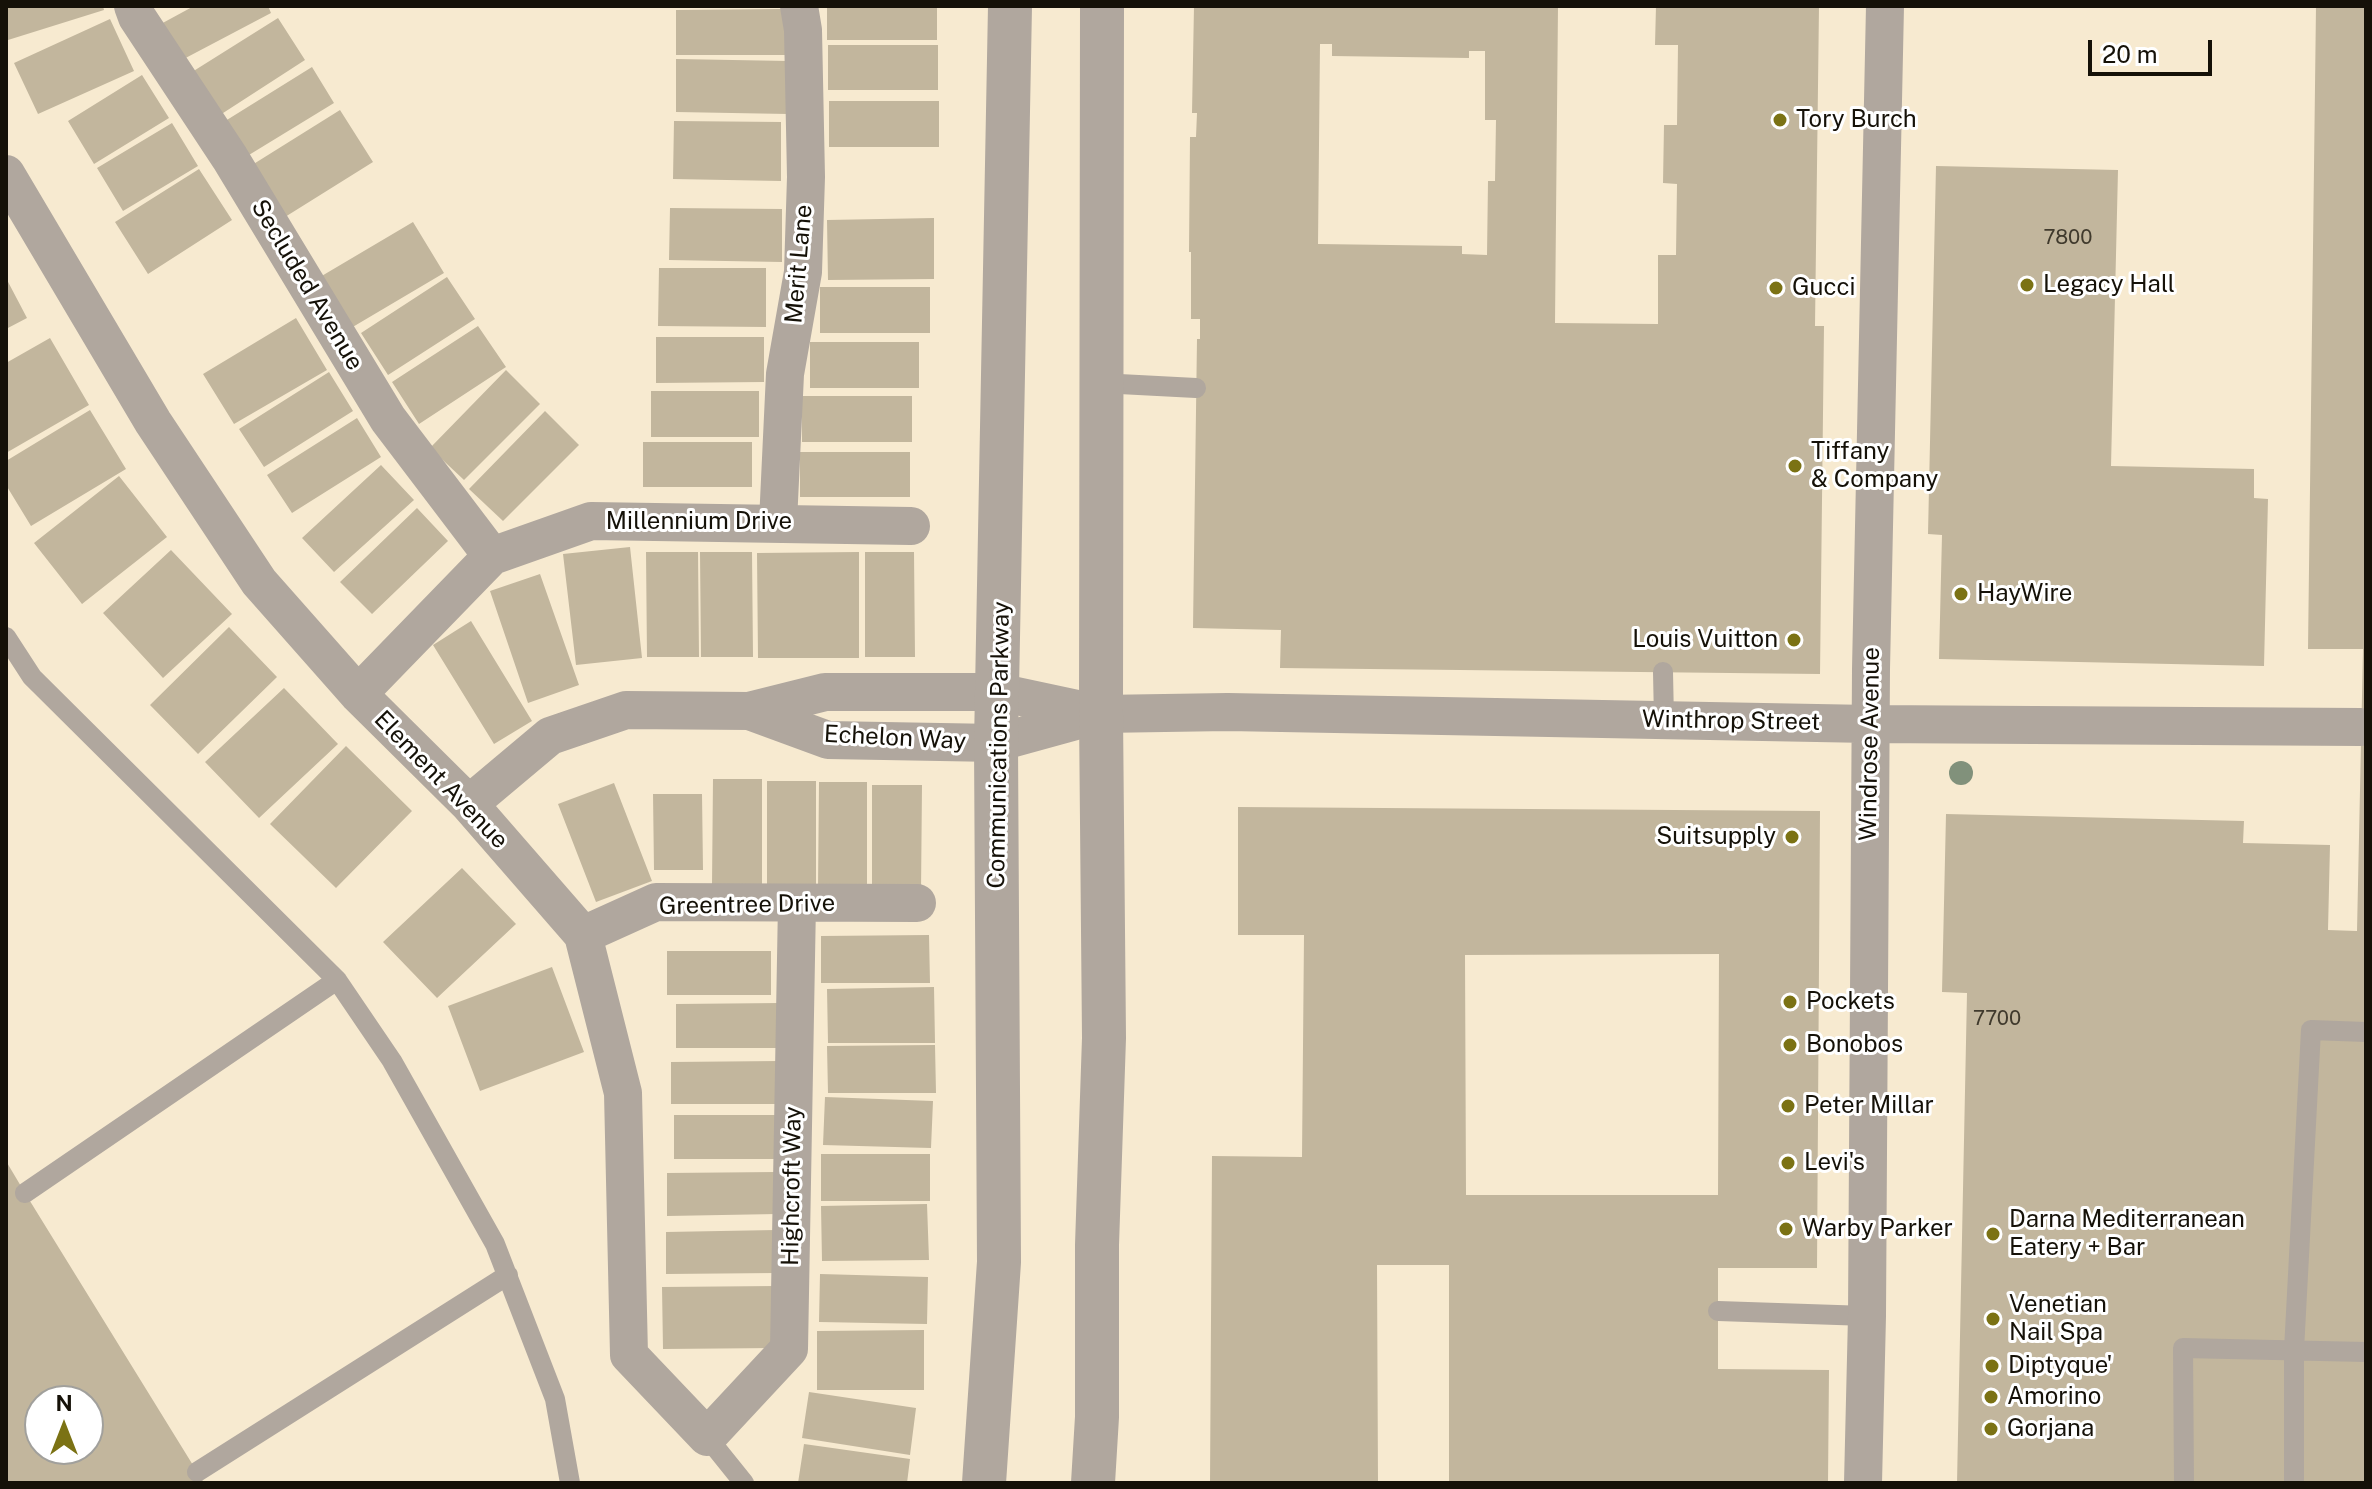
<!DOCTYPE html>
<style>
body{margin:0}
#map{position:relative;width:2372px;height:1489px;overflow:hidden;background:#f7ead0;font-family:"Public Sans",sans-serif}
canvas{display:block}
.frame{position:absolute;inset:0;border:8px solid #151108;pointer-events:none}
.north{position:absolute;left:24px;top:1385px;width:80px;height:80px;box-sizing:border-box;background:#fff;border:2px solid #a1a09c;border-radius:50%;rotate:0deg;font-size:22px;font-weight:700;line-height:32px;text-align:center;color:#151108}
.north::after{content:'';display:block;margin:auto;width:28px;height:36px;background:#7b7214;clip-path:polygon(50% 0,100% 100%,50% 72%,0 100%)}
.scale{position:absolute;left:2088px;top:40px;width:124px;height:36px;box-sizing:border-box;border:4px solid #151108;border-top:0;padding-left:10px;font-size:24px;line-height:28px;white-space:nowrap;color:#151108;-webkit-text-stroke:6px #fff;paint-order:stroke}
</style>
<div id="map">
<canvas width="2372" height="1489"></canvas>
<div class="frame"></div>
<div class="north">N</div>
<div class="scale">20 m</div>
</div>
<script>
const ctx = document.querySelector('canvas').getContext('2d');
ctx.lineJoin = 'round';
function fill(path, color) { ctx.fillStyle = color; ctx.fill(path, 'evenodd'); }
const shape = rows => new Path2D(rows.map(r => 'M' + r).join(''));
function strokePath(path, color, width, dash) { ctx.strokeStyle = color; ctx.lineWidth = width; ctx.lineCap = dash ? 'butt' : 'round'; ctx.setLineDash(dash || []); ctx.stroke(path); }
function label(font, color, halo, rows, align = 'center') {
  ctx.font = font + ' "Public Sans",sans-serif'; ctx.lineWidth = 6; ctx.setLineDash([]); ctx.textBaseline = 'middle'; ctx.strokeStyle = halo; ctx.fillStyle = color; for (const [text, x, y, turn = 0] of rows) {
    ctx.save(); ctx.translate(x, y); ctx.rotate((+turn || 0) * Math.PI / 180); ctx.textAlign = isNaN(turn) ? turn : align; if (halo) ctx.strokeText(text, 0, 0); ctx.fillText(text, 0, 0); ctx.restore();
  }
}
const building = shape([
 [6,6,103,6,104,10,8,40],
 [194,6,268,6,271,13,178,62,159,25],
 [827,6,937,6,937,40,827,40],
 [1194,6,1558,6,1555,323,1658,324,1658,255,1676,255,1677,184,1663,183,1664,125,1677,125,1678,45,1655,45,1656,6,1819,6,1815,326,1824,326,1820,674,1280,668,1281,630,1193,628,1197,339,1200,339,1200,319,1191,319,1191,252,1189,252,1190,137,1196,137,1197,113,1192,113],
 [1320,44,1332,44,1332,56,1469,58,1469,51,1485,51,1485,120,1496,120,1495,181,1488,181,1487,255,1462,254,1462,246,1318,244],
 [2316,6,2366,6,2366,1483,1957,1483,1967,993,1942,992,1946,814,2244,821,2243,843,2330,845,2328,930,2357,931,2363,649,2308,649],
 [785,9,785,55,676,55,676,10],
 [278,18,305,60,220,115,192,72],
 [110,19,134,71,38,114,14,63],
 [828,45,938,45,938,90,828,90],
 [676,59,789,61,788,114,676,112],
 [312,67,334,103,244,158,222,123],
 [142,75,169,118,94,164,68,121],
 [829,101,939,101,939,147,829,147],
 [340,110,373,162,285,217,252,165],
 [674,121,781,122,781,181,673,179],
 [172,123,198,166,123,211,97,168],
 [1936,166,2118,170,2111,466,2254,469,2254,498,2268,499,2264,666,1939,659,1942,535,1928,534],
 [199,169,232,220,148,274,115,222],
 [670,208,782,209,782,262,669,260],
 [934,218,934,279,828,280,827,220],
 [413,222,444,273,351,328,320,277],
 [659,268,766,268,766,327,658,326],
 [447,277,475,319,388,375,361,333],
 [6,278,27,318,6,329],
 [820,287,930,287,930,333,820,333],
 [296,318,327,370,234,424,203,374],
 [478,326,506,367,419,424,392,382],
 [656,337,764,337,764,382,656,383],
 [50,338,89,405,6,453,6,363],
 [810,342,919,342,919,388,810,388],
 [506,370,540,404,464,480,430,448],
 [329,372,353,411,264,467,239,429],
 [651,391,759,391,759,437,651,437],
 [802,396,912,396,912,442,802,442],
 [90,410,126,469,31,526,6,485,6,461],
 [545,411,579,445,503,521,469,489],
 [357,418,381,457,292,513,267,475],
 [643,442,752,442,752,487,643,487],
 [800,452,910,452,910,497,800,497],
 [381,465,414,500,334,572,302,538],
 [119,476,167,537,82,604,34,543],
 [417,508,448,541,372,614,340,582],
 [630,547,642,658,576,665,563,554],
 [171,550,232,614,163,678,103,613],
 [646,552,698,552,699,657,647,657],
 [700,552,752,552,753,657,701,657],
 [859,552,859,658,758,658,757,553],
 [865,552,914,552,915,657,865,657],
 [540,574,579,685,528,703,490,591],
 [471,621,532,721,494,744,433,645],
 [229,627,277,677,198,754,150,705],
 [284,688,338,744,259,818,205,762],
 [346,746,412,811,336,888,270,824],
 [713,779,762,779,762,885,712,885],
 [767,781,816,781,816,889,767,889],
 [819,782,867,782,867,889,818,889],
 [614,783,652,881,596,902,558,804],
 [872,785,922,785,921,892,872,892],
 [653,794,702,794,703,870,654,870],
 [1238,807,1820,811,1817,1268,1718,1268,1718,1369,1829,1370,1828,1483,1449,1483,1449,1265,1377,1265,1378,1483,1210,1483,1212,1156,1302,1157,1304,935,1238,935],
 [1719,954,1718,1195,1466,1195,1465,955],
 [462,868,516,924,437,998,383,942],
 [929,935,930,983,821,983,821,936],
 [667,951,771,951,771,995,667,995],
 [552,967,584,1052,480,1091,448,1006],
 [934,987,935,1043,828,1043,827,989],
 [780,1003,780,1048,676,1048,676,1004],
 [935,1045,936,1093,828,1093,827,1046],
 [780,1061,781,1104,671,1104,671,1062],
 [825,1097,933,1101,931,1148,823,1145],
 [674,1115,778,1115,778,1159,674,1159],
 [821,1154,930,1154,930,1201,821,1201],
 [6,1161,25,1193,204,1483,6,1483],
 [40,1401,88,1401,88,1449,40,1449],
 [776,1172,777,1214,667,1216,667,1173],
 [927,1204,929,1260,822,1261,821,1206],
 [776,1230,776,1273,666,1274,666,1232],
 [820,1274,928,1277,927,1324,819,1322],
 [776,1286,776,1348,663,1349,662,1287],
 [924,1330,924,1390,817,1390,817,1331],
 [809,1392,916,1408,910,1455,802,1438],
 [804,1444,910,1459,907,1483,798,1483]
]);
const service = shape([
 [1100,383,1196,388],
 [6,637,32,677,337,980,392,1061,495,1244,555,1399,570,1483],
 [1663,672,1664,720],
 [25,1193,337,980],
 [1718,1311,1867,1316],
 [707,1437,744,1483],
 [197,1472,508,1275],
 [2184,1483,2183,1348,2366,1352],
 [2294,1483,2294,1350,2311,1030,2366,1032]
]);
const minor = shape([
 [133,6,137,17,230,158,388,419,492,556],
 [6,174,153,422,259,582,358,694,469,804,583,935,623,1093,629,1355,707,1437,789,1349,797,903],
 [778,522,785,374,803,272,806,177,803,30,799,6],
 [358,694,492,556,591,521,911,526],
 [749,711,828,740,996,743,1094,716],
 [469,804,550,736,626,710,749,711,825,692,998,692,1101,714,1228,712,1870,724,2361,727],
 [583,935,656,902,917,903],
 [1863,1483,1867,1316,1871,669,1885,6]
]);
const tertiary = shape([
 [984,1483,999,1262,996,743,1010,6],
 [1093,1483,1097,1417,1097,1245,1104,1038,1101,714,1102,6]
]);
const trees = [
 [1961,773]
];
const markers = [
 [1780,120,8,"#7b7214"],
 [2027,285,8,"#7b7214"],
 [1776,288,8,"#7b7214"],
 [1795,466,8,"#7b7214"],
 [1961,594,8,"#7b7214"],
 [1794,640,8,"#7b7214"],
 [1792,837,8,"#7b7214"],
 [1790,1002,8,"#7b7214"],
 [1790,1045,8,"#7b7214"],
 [1788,1106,8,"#7b7214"],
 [1788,1163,8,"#7b7214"],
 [1786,1229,8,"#7b7214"],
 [1993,1234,8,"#7b7214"],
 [1993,1319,8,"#7b7214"],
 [1992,1366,8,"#7b7214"],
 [1991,1397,8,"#7b7214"],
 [1991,1429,8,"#7b7214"]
];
const numberNames = [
 ["7800",2068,238],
 ["7700",1997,1019]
];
const poiNames = [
 ["Tory Burch",1796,120],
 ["Legacy Hall",2043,285],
 ["Gucci",1792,288],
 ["Tiffany",1811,452],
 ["& Company",1811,480],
 ["HayWire",1977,594],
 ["Louis Vuitton",1778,640,"right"],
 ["Suitsupply",1776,837,"right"],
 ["Pockets",1806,1002],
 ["Bonobos",1806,1045],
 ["Peter Millar",1804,1106],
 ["Levi's",1804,1163],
 ["Darna Mediterranean",2009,1220],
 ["Eatery + Bar",2009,1248],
 ["Warby Parker",1802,1229],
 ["Venetian",2009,1305],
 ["Nail Spa",2009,1333],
 ["Diptyque'",2008,1366],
 ["Amorino",2007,1397],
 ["Gorjana",2007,1429]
];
const streetNames = [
 ["Merit Lane",799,264,-85],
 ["Secluded Avenue",307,285,59],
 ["Millennium Drive",699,522],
 ["Winthrop Street",1731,721,1],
 ["Echelon Way",895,738,3],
 ["Windrose Avenue",1870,744,-89],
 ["Communications Parkway",999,745,-89],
 ["Element Avenue",441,780,46],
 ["Greentree Drive",747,905,-1],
 ["Highcroft Way",792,1186,-89]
];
fill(building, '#c2b69d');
strokePath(service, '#b0a79e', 20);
strokePath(minor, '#b0a79e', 38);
strokePath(tertiary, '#b0a79e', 44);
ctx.fillStyle = '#81917b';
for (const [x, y] of trees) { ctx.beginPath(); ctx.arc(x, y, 12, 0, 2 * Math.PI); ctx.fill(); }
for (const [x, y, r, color] of markers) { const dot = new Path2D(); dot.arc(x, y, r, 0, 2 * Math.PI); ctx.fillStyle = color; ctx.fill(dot); strokePath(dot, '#fff', 3); }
label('20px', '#403a2d', null, numberNames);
label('24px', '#151108', '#fff', poiNames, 'left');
label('24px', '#151108', '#fff', streetNames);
</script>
